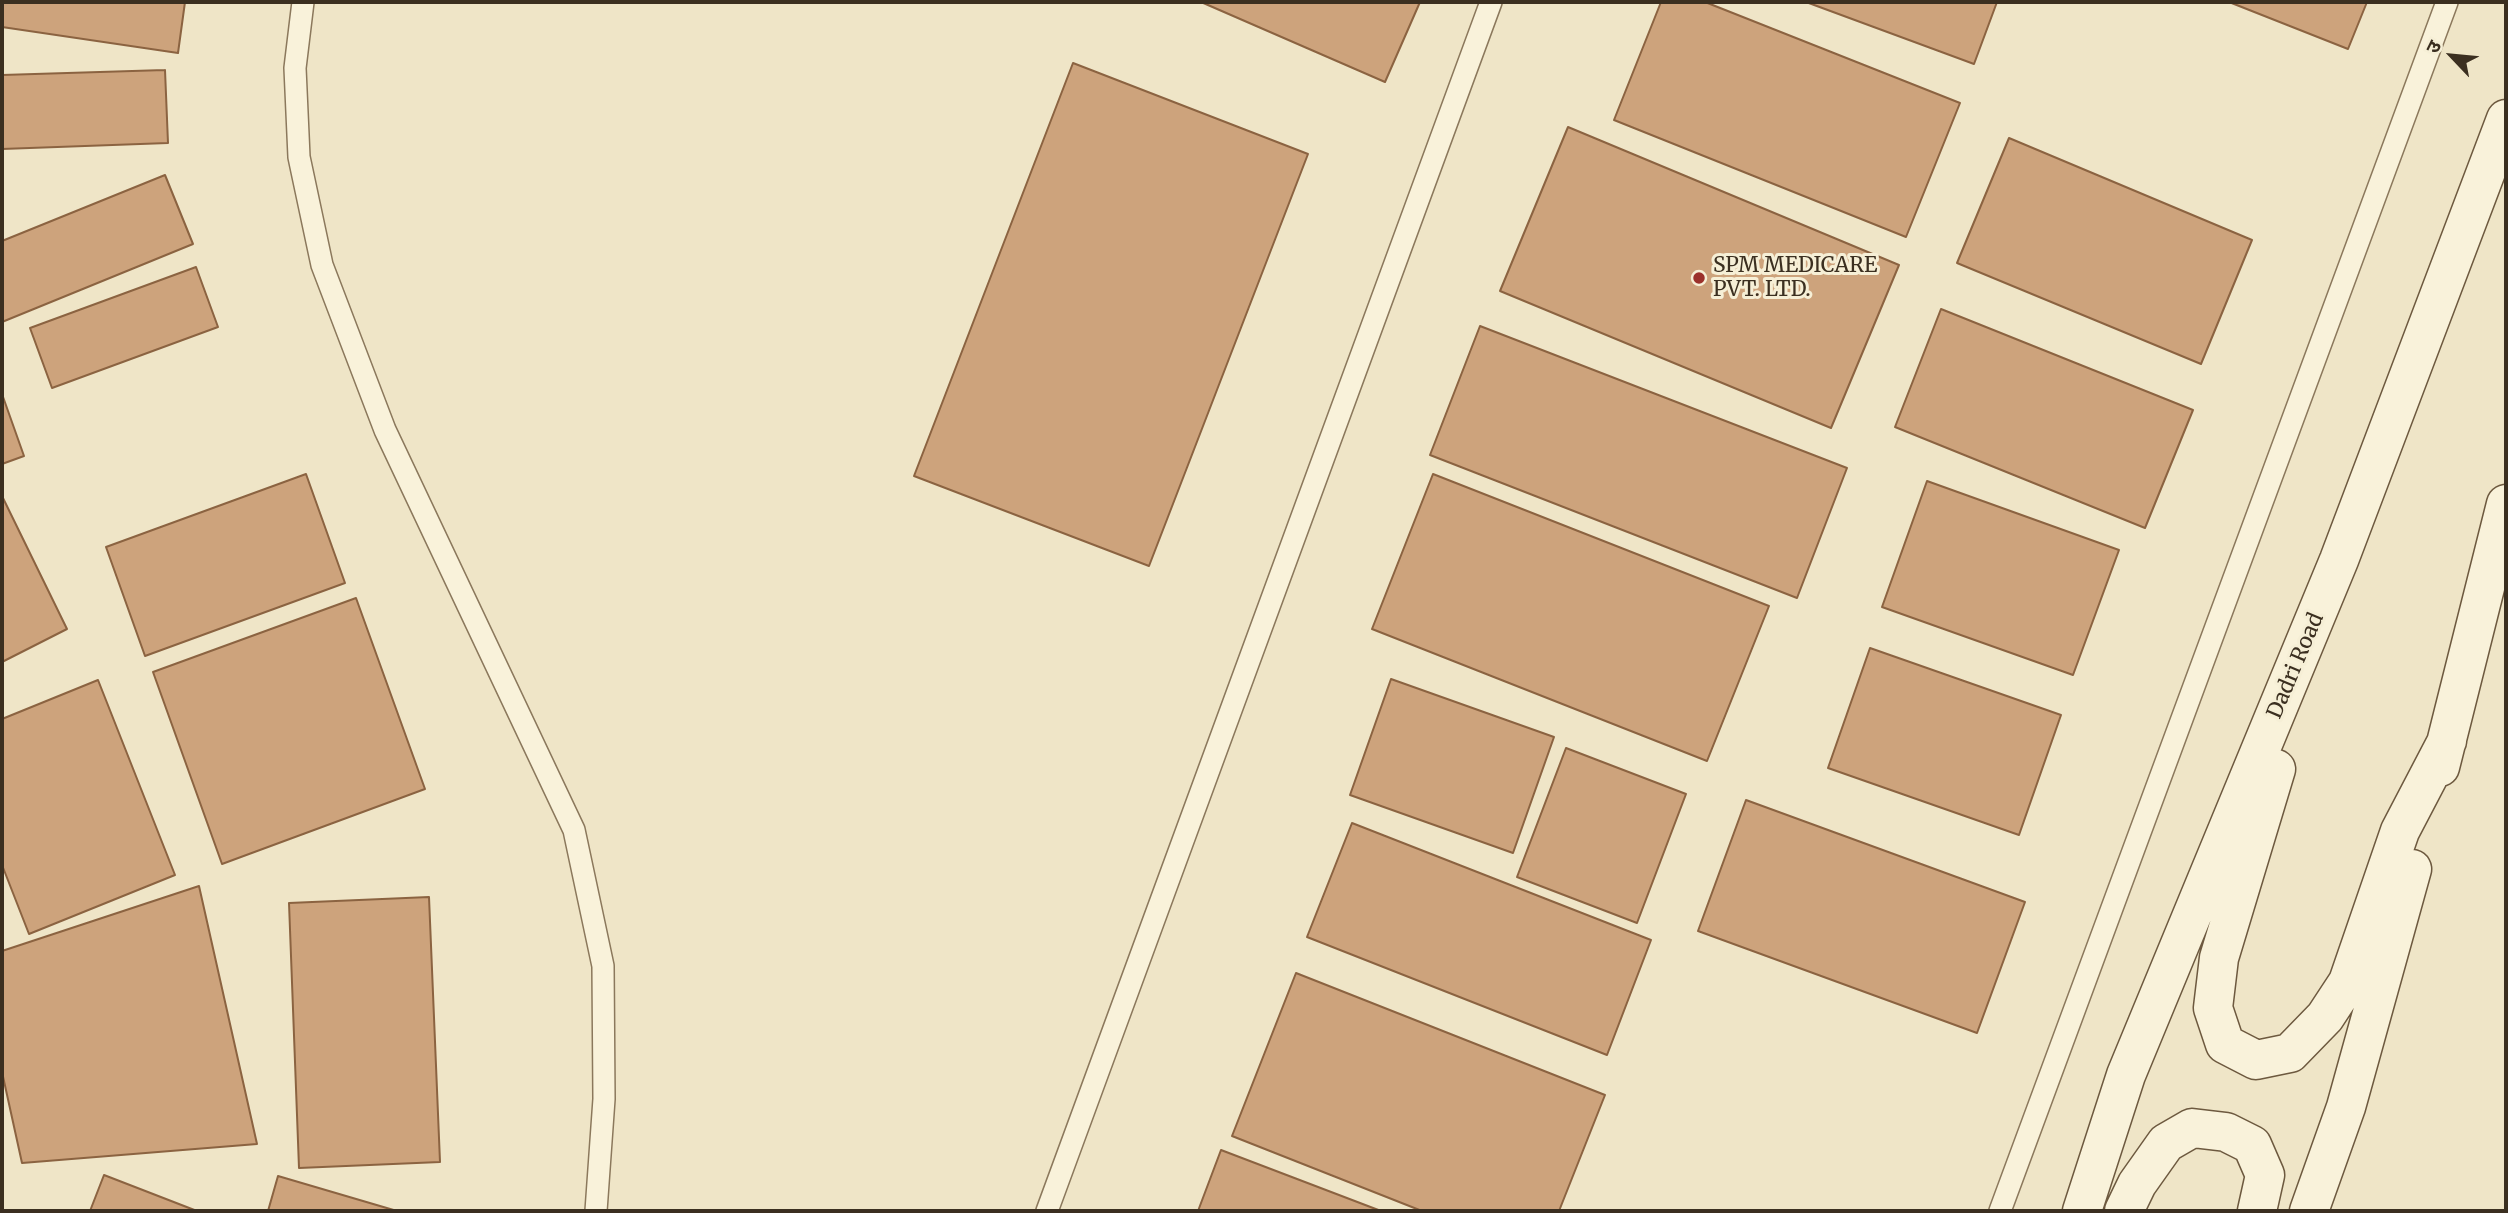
<!DOCTYPE html>
<meta charset="utf-8">
<style>
body{margin:0}
#map{position:relative;width:2508px;height:1213px;overflow:hidden;background:#efe5c7;font-family:Merriweather,"Noto Sans Devanagari",serif}
canvas{display:block}
.frame{position:absolute;inset:0;border:4px solid #3b2f20;pointer-events:none}
.north{position:absolute;left:2417px;top:21px;width:70px;height:70px;-webkit-text-stroke:5px #f6efd6;paint-order:stroke;rotate:296deg;font-size:19px;font-weight:700;line-height:28px;text-align:center;color:#3b2f20}
.north::after{content:'';display:block;margin:auto;width:24px;height:32px;background:#3b2f20;clip-path:polygon(50% 0,100% 100%,50% 72%,0 100%)}
</style>
<div id="map">
<canvas width="2508" height="1213"></canvas>
<div class="frame"></div>
<div class="north">उ</div>
</div>
<script>
const ctx = document.querySelector('canvas').getContext('2d');
ctx.lineJoin = 'round';
function fill(path, color) { ctx.fillStyle = color; ctx.fill(path, 'evenodd'); }
const shape = rows => new Path2D(rows.map(r => 'M' + r).join(''));
function strokePath(path, color, width, dash) { ctx.strokeStyle = color; ctx.lineWidth = width; ctx.lineCap = dash ? 'butt' : 'round'; ctx.setLineDash(dash || []); ctx.stroke(path); }
function label(font, color, halo, rows, align = 'center') {
  ctx.font = font + ' Merriweather,serif'; ctx.lineWidth = 6; ctx.setLineDash([]); ctx.textBaseline = 'middle'; ctx.strokeStyle = halo; ctx.fillStyle = color; for (const [text, x, y, turn = 0] of rows) {
    ctx.save(); ctx.translate(x, y); ctx.rotate((+turn || 0) * Math.PI / 180); ctx.textAlign = isNaN(turn) ? turn : align; if (halo) ctx.strokeText(text, 0, 0); ctx.fillText(text, 0, 0); ctx.restore();
  }
}
const building = shape([
 [2,2,185,2,178,53,2,27,2,2],
 [1201,2,1420,2,1385,82,1201,2],
 [1661,2,1705,2,1960,103,1906,237,1614,120,1661,2],
 [1806,2,1997,2,1974,64,1806,2],
 [2229,2,2367,2,2348,49,2229,2],
 [1073,63,1308,154,1149,566,914,476,1073,63],
 [165,70,168,143,2,149,2,75,165,70],
 [1568,127,1899,265,1831,428,1500,291,1568,127],
 [2009,138,2252,240,2201,364,1957,263,2009,138],
 [165,175,193,244,2,322,2,241,165,175],
 [196,267,218,327,52,388,30,328,196,267],
 [1941,309,2193,410,2145,528,1895,427,1941,309],
 [1480,326,1847,468,1797,598,1430,455,1480,326],
 [2,394,24,456,2,464,2,394],
 [306,474,345,583,145,656,106,547,306,474],
 [1433,474,1769,606,1707,761,1372,629,1433,474],
 [1927,481,2119,550,2073,675,1882,607,1927,481],
 [2,496,67,629,2,662,2,496],
 [356,598,425,789,222,864,153,672,356,598],
 [1870,648,2061,715,2019,835,1828,768,1870,648],
 [1391,679,1554,737,1513,853,1350,795,1391,679],
 [98,680,175,875,29,934,2,865,2,719,98,680],
 [1566,748,1686,794,1637,923,1517,877,1566,748],
 [1746,800,2025,902,1977,1033,1698,931,1746,800],
 [1352,823,1651,940,1607,1055,1307,937,1352,823],
 [199,886,257,1144,22,1163,2,1072,2,951,199,886],
 [429,897,440,1162,299,1168,289,903,429,897],
 [1296,973,1605,1095,1559,1211,1422,1211,1232,1136,1296,973],
 [1221,1150,1381,1211,1198,1211,1221,1150],
 [104,1175,197,1211,90,1211,104,1175],
 [278,1176,397,1211,268,1211,278,1176]
]);
const lane = shape([
 [303,2,295,68,299,157,322,265,385,430,574,830,603,966,604,1099,596,1211],
 [1047,1211,1491,2],
 [2000,1211,2447,2]
]);
const secondary = shape([
 [2440,767,2506,504],
 [2276,769,2219,958,2213,1008,2225,1044,2256,1060,2290,1053,2325,1017,2348,982,2400,831,2447,741],
 [2082,1211,2126,1075,2339,560,2506,119],
 [2124,1211,2137,1184,2166,1143,2192,1128,2226,1132,2252,1145,2265,1175,2257,1211],
 [2309,1211,2346,1107,2412,869]
]);
const markers = [
 [1699,278,7,"#9b312b"]
];
const poiNames = [
 ["SPM MEDICARE",1713,266],
 ["PVT. LTD.",1713,290]
];
const streetNames = [
 ["Dadri Road",2296,666,-67]
];
fill(building, '#cda37c');
strokePath(building, '#8b6341', 2);
strokePath(lane, '#8b785c', 24);
strokePath(secondary, '#6d593f', 41);
strokePath(lane, '#f9f2da', 21);
strokePath(secondary, '#f9f2da', 38);
for (const [x, y, r, color] of markers) { const dot = new Path2D(); dot.arc(x, y, r, 0, 2 * Math.PI); ctx.fillStyle = color; ctx.fill(dot); strokePath(dot, '#f6efd6', 2.5); }
label('21px', '#3b2f20', '#f6efd6', poiNames, 'left');
label('21px', '#3b2f20', '#f6efd6', streetNames);
</script>
